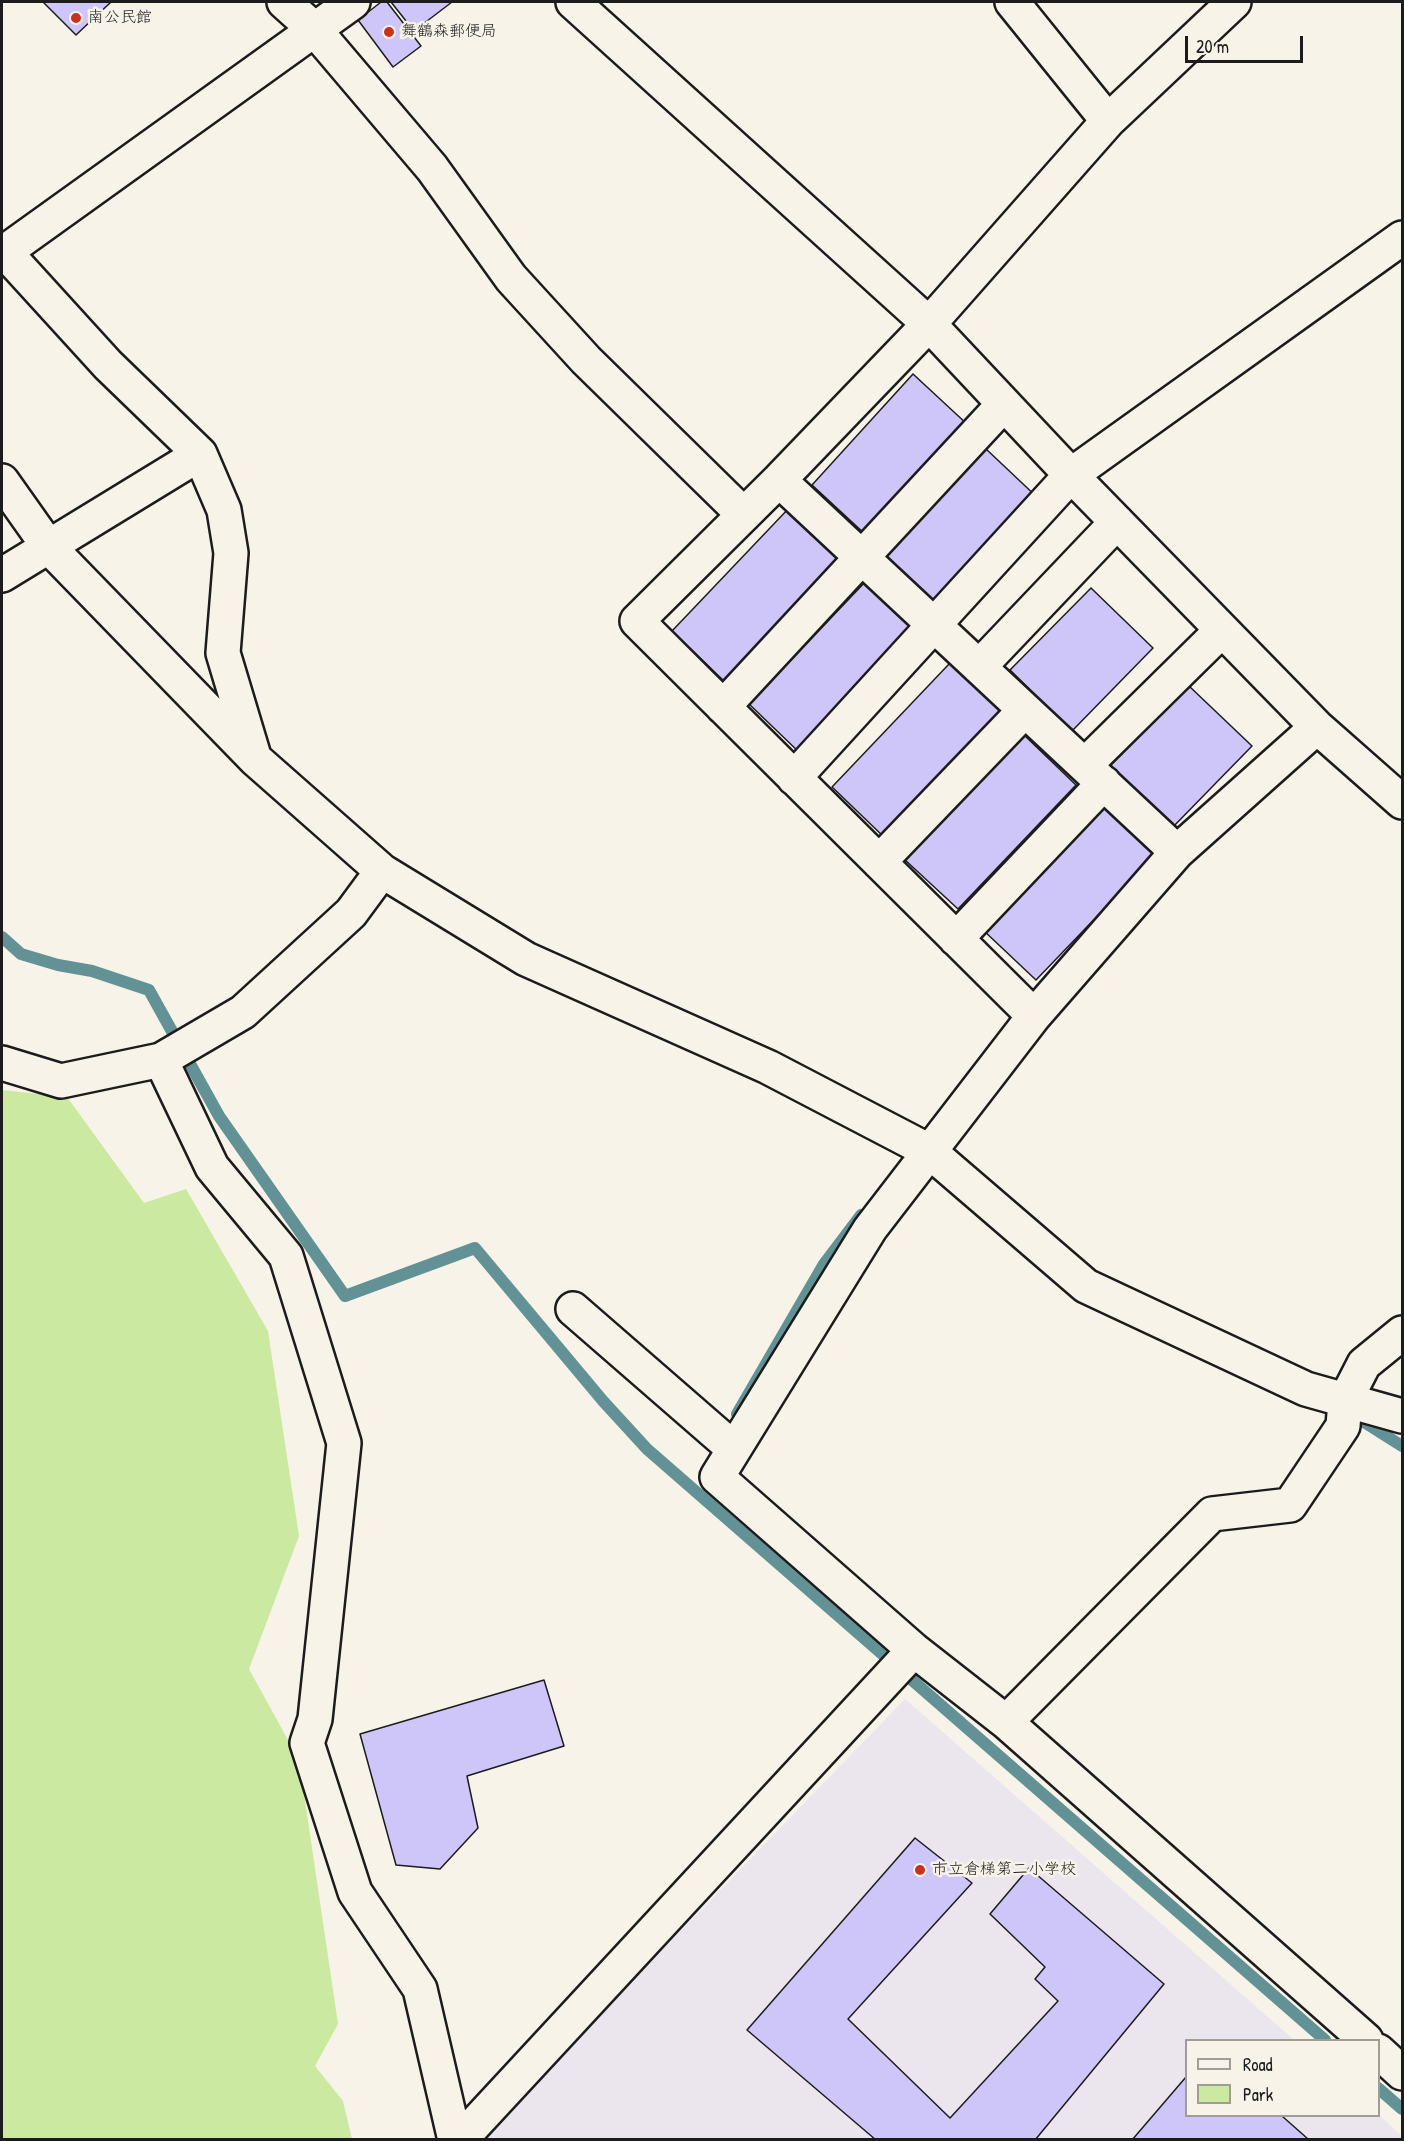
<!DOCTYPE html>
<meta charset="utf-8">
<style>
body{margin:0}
#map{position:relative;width:1404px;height:2141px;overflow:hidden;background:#f7f3e8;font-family:"Patrick Hand",sans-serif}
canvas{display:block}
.frame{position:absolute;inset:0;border:3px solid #1c1c1c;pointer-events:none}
.legend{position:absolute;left:1185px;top:2039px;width:195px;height:78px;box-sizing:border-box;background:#f7f3e8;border:2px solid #9f9d96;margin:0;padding:8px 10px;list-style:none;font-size:18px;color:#1c1c1c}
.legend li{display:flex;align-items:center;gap:12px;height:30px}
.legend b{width:30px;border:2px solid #9f9d96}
.scale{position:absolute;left:1185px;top:36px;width:118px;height:27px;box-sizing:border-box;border:3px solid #1c1c1c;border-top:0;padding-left:8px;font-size:18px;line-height:21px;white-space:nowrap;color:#1c1c1c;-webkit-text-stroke:4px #f7f3e8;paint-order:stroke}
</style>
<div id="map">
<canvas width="1404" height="2141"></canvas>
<div class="frame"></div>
<ul class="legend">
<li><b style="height:8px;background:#f7f3e8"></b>Road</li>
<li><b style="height:16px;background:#cbe9a0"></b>Park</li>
</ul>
<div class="scale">20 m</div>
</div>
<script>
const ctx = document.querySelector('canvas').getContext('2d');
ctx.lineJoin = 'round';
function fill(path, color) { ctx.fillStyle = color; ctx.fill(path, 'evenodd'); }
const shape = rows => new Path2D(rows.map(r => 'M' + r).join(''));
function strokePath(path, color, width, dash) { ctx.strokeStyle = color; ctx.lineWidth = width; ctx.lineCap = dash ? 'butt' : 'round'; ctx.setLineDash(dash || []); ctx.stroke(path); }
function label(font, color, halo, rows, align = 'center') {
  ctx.font = font + ' "Patrick Hand","Klee One",sans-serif'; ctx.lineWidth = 5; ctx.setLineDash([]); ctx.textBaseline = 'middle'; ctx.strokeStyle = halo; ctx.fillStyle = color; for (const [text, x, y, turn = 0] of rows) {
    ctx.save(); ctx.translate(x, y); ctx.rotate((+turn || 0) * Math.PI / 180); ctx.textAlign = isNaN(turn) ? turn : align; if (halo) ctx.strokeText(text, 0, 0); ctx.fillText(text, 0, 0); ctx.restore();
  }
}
const built = shape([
 [905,1699,1294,2040,1186,2040,1186,2116,1379,2115,1402,2136,1402,2139,487,2140,486,2132]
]);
const green = shape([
 [2,1090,67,1097,144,1203,186,1189,268,1331,299,1536,249,1669,299,1760,338,2024,315,2066,343,2101,352,2139,2,2140]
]);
const stream = shape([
 [2,937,21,954,58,965,92,971,149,990,219,1116,345,1296,475,1248,603,1401,647,1449,1325,2040],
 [737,1414,824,1264,861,1215],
 [1353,1415,1402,1446],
 [1378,2088,1402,2109]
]);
const building = shape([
 [43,2,111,2,76,35,43,2],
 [381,2,387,2,421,46,393,67,358,20,381,2],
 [391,2,452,2,414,31,391,2],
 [913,374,968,425,866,535,812,485,913,374],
 [985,448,1040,500,939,608,885,557,985,448],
 [790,507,843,558,725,682,672,631,790,507],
 [867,580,920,631,802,755,749,704,867,580],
 [1091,588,1153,648,1072,731,1010,670,1091,588],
 [950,663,1004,714,885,838,832,787,950,663],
 [1189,686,1252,746,1171,829,1108,768,1189,686],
 [1023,734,1076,785,958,909,904,859,1023,734],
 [1102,806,1155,856,1036,980,983,930,1102,806],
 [544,1680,564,1746,467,1776,478,1828,440,1869,396,1865,360,1734,544,1680],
 [915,1838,972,1883,848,2019,950,2118,1058,2001,1035,1979,1045,1967,990,1914,1029,1868,1164,1984,1035,2140,876,2140,747,2030,915,1838],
 [1186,2077,1186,2116,1282,2116,1308,2139,1132,2140,1186,2077]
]);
const minor = shape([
 [284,2,314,29,432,168,511,278,586,360,744,515],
 [573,2,929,324,1071,475,1317,727,1402,802],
 [1012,2,1108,121],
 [6,253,108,365,200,454,224,510,231,553,223,653,253,753],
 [2,254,353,2],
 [779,480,1177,852],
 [2,481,48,546,255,759,382,871,526,959,768,1067,929,1151,1086,1286,1306,1389,1402,1416],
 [2,575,200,454],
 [979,667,1117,522],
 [723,707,1004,404],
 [1317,727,1177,852,1034,1016,870,1229,717,1477,914,1650,1006,1722,1366,2040],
 [1085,765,1222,630],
 [794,778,1071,475,1402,238],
 [879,862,1025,710],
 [956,939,1104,783],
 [1034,1016,637,621,779,480,929,324,1108,121,1234,2],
 [161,1060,212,1167,286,1256,344,1443,315,1719,307,1743,355,1892,420,1989,455,2140],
 [2,1063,61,1081,161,1060,243,1012,351,913,382,871],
 [573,1309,734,1449],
 [1006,1722,1212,1514,1290,1505,1343,1426,1345,1401,1364,1364,1402,1333],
 [1378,2051,1402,2073],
 [460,2140,914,1650]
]);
const markers = [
 [76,18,6,"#c8321e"],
 [389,32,6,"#c8321e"],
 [920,1870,6,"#c8321e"]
];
const poiNames = [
 ["南公民館",88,18],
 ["舞鶴森郵便局",401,32],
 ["市立倉梯第二小学校",932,1870]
];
fill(built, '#ebe5ed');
fill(green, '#cbe9a0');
strokePath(stream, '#629296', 12);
fill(building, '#cec5f8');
strokePath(building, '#1c1c1c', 1.5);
strokePath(minor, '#1c1c1c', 38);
strokePath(minor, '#f7f3e8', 33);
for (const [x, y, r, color] of markers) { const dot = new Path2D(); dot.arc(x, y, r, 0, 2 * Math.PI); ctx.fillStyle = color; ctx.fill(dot); strokePath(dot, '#f7f3e8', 2); }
label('16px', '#1c1c1c', '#f7f3e8', poiNames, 'left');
</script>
